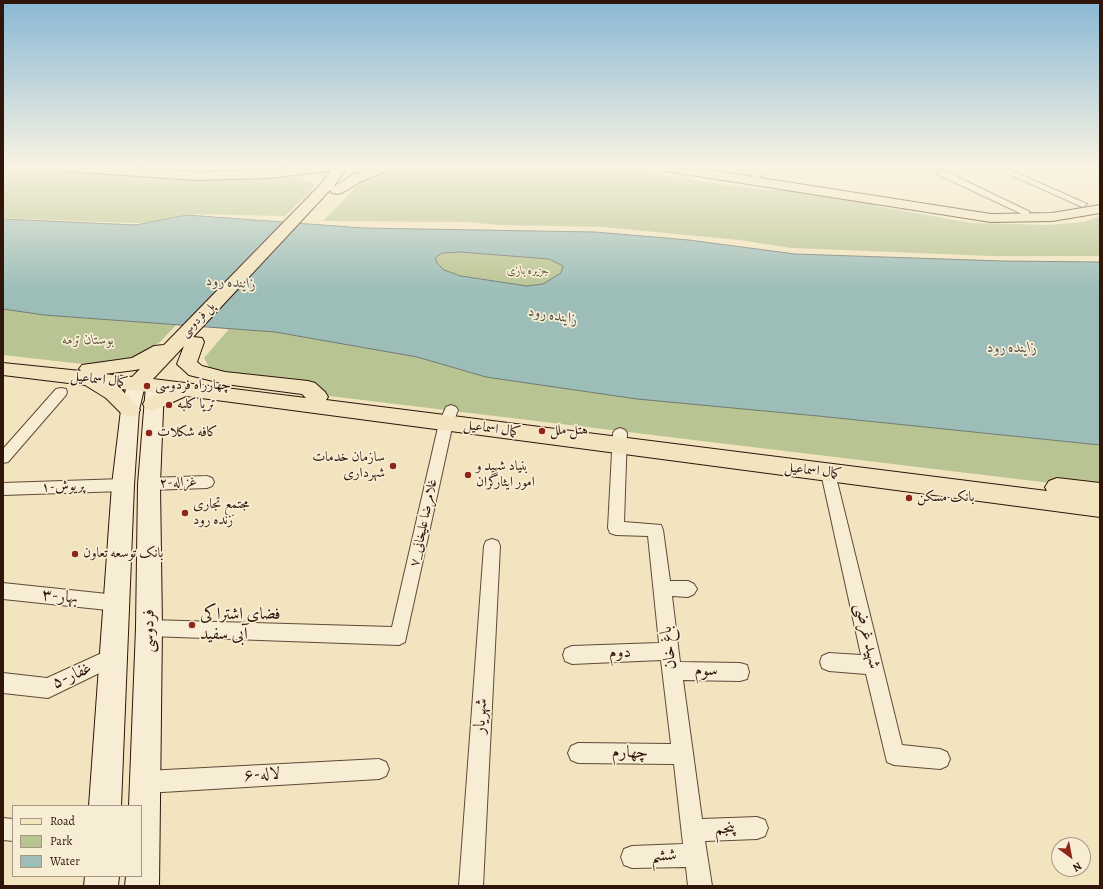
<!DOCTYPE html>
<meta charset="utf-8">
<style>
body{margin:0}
#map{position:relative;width:1103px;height:889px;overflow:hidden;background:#f2e4bf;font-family:Alegreya,serif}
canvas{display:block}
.frame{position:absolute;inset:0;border:4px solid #30150a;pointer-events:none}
.legend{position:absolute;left:12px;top:805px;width:130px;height:72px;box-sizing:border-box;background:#f7edd5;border:1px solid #a79784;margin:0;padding:5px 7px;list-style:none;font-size:12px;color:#30150a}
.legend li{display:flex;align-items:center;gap:8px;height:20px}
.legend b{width:20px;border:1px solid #a79784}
.north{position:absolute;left:1051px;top:837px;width:40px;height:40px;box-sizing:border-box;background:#f7edd5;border:1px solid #a79784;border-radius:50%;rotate:148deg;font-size:11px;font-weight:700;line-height:16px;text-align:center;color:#30150a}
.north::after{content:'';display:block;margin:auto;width:14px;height:18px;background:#8f2418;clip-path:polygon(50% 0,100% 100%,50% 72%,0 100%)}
</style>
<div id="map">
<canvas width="1103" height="889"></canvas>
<div class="frame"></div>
<ul class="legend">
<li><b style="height:5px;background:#f2e4bf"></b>Road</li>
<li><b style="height:11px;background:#b9c493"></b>Park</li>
<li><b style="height:11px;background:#9cbdb8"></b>Water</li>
</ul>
<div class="north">N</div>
</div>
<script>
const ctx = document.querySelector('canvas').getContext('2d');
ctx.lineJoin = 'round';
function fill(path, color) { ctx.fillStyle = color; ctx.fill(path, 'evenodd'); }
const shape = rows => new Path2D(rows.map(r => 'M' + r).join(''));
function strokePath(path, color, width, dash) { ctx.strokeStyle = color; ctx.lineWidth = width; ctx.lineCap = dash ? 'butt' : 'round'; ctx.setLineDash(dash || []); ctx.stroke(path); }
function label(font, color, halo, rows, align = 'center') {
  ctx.font = font + ' Alegreya,Amiri,serif'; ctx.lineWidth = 3.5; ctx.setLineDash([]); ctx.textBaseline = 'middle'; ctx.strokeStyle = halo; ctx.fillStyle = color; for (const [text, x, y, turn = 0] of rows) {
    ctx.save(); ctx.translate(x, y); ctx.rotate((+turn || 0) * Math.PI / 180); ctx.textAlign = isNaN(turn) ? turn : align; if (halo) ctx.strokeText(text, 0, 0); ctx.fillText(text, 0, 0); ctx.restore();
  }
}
const green = shape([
 [392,167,617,167,726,185,769,190,789,190,868,202,876,206,972,223,1049,225,1084,222,1100,216,1100,256,992,256,792,248,739,240,603,227,500,225,465,222,323,221,362,181],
 [3,168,177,179,298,177,314,183,314,188,285,216,189,214,151,222,131,223,3,218],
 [460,252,549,259,563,266,561,273,543,284,527,286,461,276,444,270,437,263,435,258,442,253],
 [3,309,44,315,176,325,160,342,136,358,92,365,3,355],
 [229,329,275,332,417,357,486,377,818,416,1100,445,1100,489,321,395,211,371,204,358]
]);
const water = shape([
 [187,215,363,228,595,232,689,240,795,254,1002,261,1100,262,1100,445,818,416,637,399,486,377,417,357,275,332,44,315,3,309,3,219,136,225,187,215],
 [460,252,549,259,563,266,561,273,543,284,527,286,461,276,444,270,437,263,435,258,442,253,460,252]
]);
const minor = shape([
 [742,167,751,167,761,176,757,178,754,178,742,167],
 [993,167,1004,167,1087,204,1083,207,1080,206,993,167],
 [937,170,943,170,1030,212,1028,214,1022,214,937,174,937,170],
 [61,388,66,389,67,392,66,395,8,462,3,463,3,449,56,389,61,388],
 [451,405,456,407,458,410,453,423,405,642,399,645,149,636,143,634,140,628,143,622,149,620,392,627,439,423,446,407,451,405],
 [620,428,625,430,627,433,624,522,661,525,663,530,670,581,688,581,694,584,697,589,694,594,688,597,672,596,680,662,740,663,747,665,749,672,747,679,740,681,683,680,702,819,757,817,765,820,768,828,765,836,757,839,705,841,712,886,688,886,686,867,632,868,624,865,621,857,624,849,632,846,683,844,674,764,578,763,571,760,568,753,571,746,578,743,671,744,661,660,572,664,565,661,563,655,565,649,572,646,659,643,648,536,616,535,610,533,608,528,613,433,615,430,620,428],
 [828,467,833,469,835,473,902,745,940,749,947,752,950,759,947,766,940,769,894,765,887,762,866,674,829,671,822,668,820,662,822,656,829,653,861,655,821,473,823,469,828,467],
 [207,476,212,478,214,482,212,486,207,488,149,490,144,488,142,484,144,480,149,478,207,476],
 [123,479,128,481,130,485,128,489,123,491,3,495,3,483,123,479],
 [492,539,498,541,500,546,483,886,459,886,484,546,486,541,492,539],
 [3,583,117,595,123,597,126,603,123,609,117,611,3,599,3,583],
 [115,647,122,650,124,656,122,662,48,698,3,693,3,673,47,678,115,647],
 [379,759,386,762,389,769,386,776,379,779,146,793,138,790,135,782,138,774,146,771,379,759],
 [3,818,13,819,13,841,3,840,3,818]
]);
const secondary = shape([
 [136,379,142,381,145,385,139,410,134,485,121,806,89,806,112,485,121,410,127,385,130,381,136,379],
 [155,380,161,382,164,386,160,484,162,628,159,886,125,886,126,876,141,876,141,806,129,806,136,628,138,484,146,386,149,382,155,380],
 [85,876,119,876,118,886,84,886,85,876]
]);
const primary = shape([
 [59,167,123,167,196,172,267,170,296,167,347,167,333,187,352,175,373,167,390,167,388,170,362,181,342,193,337,194,332,193,330,190,193,337,202,338,204,342,197,362,202,366,225,372,308,381,315,383,325,392,328,397,326,400,1047,491,1045,487,1049,481,1057,478,1100,483,1100,517,186,396,153,411,146,409,143,404,146,399,158,393,121,389,140,410,137,415,130,417,123,415,106,398,85,385,3,375,3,363,81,371,79,369,82,365,132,358,154,346,164,345,320,185,331,171,267,178,196,180,65,171,59,167],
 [184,346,177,364,189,375,225,384,302,394,306,398,153,379,184,346],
 [140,369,132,377,104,374,135,370,140,369],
 [659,167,690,167,991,214,1052,213,1100,205,1100,213,1052,221,991,222,665,171,659,167]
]);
const markers = [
 [147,386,4,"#8f2418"],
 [169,405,4,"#8f2418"],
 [542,431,4,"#8f2418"],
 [149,433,4,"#8f2418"],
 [393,466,4,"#8f2418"],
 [468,475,4,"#8f2418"],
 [909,498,4,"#8f2418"],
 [185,513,4,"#8f2418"],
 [75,554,4,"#8f2418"],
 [192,625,4,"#8f2418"]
];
const farParknames = [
 ["جزیره بازی",528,271]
];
const farStreetnames = [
 ["پل فردوسی",198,320,-46]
];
const parkNames = [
 ["بوستان ترمه",88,341]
];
const streetNames = [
 ["کمال اسماعیل",99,380,7],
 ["کمال اسماعیل",492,429,8],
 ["کمال اسماعیل",813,471,7],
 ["۲-غزاله",178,483,-2],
 ["۱-پریوش",63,487,-2],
 ["۷_غلامرضا علیخانی",424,523,-78]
];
const poiNames = [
 ["چهارراه فردوسی",155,386],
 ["تریا کلبه",177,405],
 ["هتل ملل",550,431],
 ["کافه شکلات",157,433],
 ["سازمان خدمات",385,458,"right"],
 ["شهرداری",385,474,"right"],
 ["بنیاد شهید و",476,467],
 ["امور ایثارگران",476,483],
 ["بانک مسکن",917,498],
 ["مجتمع تجاری",193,505],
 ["زنده رود",193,521],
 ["بانک توسعه تعاون",83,554]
];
const waterNames = [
 ["زاینده رود",231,283,4],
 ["زاینده رود",553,316,10],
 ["زاینده رود",1012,348]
];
const nearStreetnames = [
 ["۳-بهار",60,597,6],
 ["فردوسی",149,631,-89],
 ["شهید غرضی",867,636,77],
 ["باغ خان",669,648,-97],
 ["دوم",620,653,-2],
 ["سوم",706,671],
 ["۵-غفار",72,676,-24],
 ["شهریار",481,716,-86],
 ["چهارم",630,753,1],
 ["۶-لاله",262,775,-3],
 ["پنجم",725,829,-2],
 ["ششم",664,856,-2]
];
const nearPoinames = [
 ["فضای اشتراکی",200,615],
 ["آبی سفید",200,635]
];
fill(green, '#b9c493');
fill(water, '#9cbdb8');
strokePath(water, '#717a72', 1);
strokePath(minor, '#604937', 2);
strokePath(secondary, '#30150a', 2);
strokePath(primary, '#30150a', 2);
fill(minor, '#f7edd5');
fill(secondary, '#f7edd5');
fill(primary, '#f2e4bf');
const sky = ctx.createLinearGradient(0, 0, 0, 292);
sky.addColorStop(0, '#89b8d5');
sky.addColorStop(0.57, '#f9f3e2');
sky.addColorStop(1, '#f9f3e200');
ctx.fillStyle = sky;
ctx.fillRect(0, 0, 1103, 292);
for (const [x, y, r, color] of markers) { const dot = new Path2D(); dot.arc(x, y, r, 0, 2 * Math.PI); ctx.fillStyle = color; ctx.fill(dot); strokePath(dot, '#f7edd5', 1.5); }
label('italic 12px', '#60523a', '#f7edd5', farParknames);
label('12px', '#30150a', '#f7edd5', farStreetnames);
label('italic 14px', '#60523a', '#f7edd5', parkNames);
label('14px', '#30150a', '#f7edd5', streetNames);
label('14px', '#30150a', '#f7edd5', poiNames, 'left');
label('italic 15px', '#565047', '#f7edd5', waterNames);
label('17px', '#30150a', '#f7edd5', nearStreetnames);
label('17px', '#30150a', '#f7edd5', nearPoinames, 'left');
</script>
